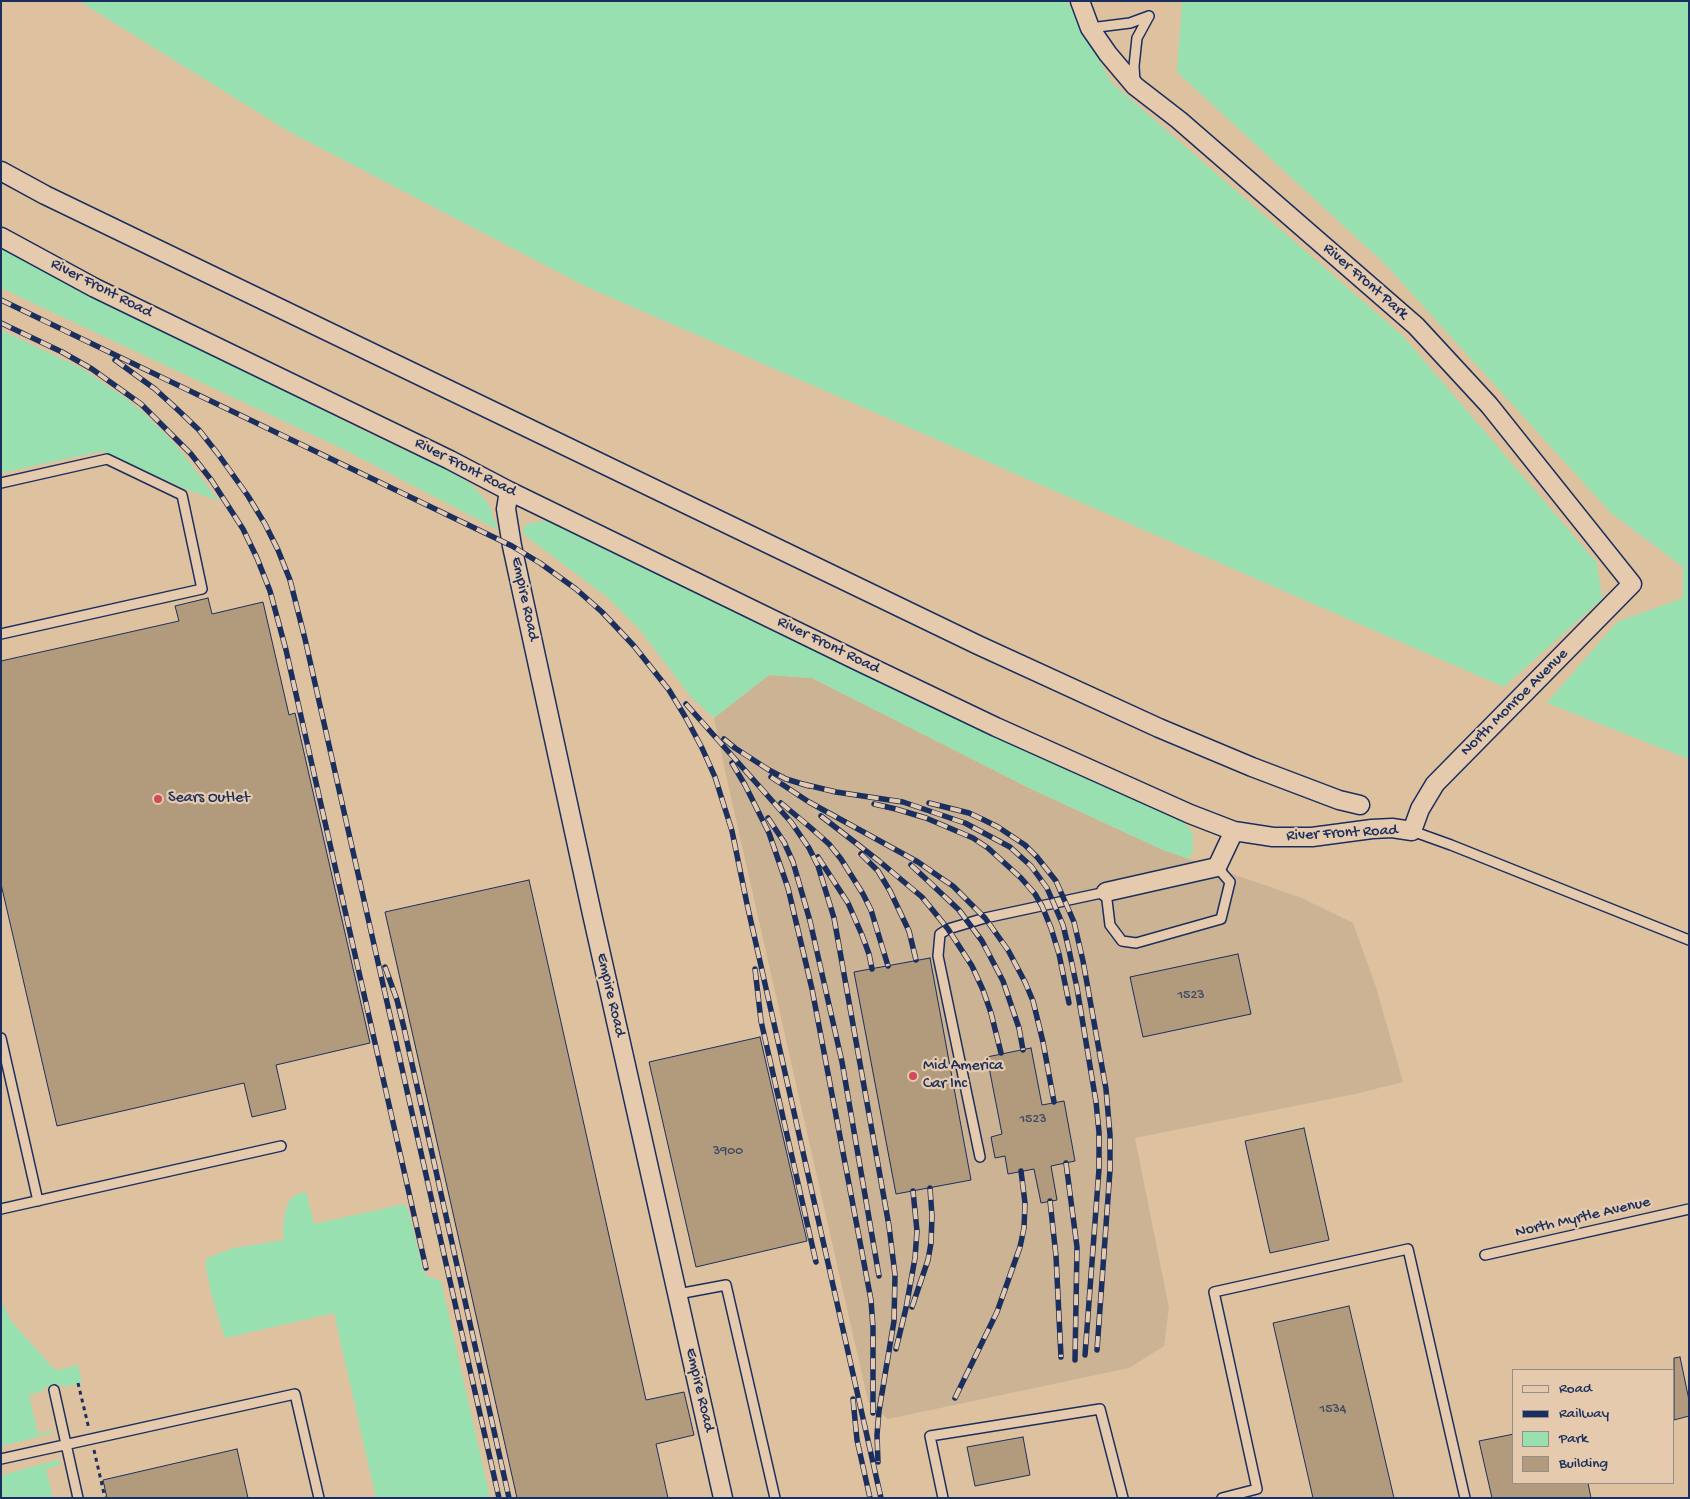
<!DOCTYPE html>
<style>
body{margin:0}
#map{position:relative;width:1690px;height:1499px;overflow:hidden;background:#dec2a0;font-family:"Gochi Hand",sans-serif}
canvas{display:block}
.frame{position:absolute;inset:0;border:2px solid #1b2f5e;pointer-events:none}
.legend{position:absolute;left:1512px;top:1369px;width:162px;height:115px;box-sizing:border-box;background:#e5caad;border:1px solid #948c8d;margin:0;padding:6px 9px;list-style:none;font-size:15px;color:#1b2f5e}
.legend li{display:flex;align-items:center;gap:10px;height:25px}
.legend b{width:25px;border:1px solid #948c8d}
</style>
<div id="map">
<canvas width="1690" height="1499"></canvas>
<div class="frame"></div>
<ul class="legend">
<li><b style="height:6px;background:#e5caad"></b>Road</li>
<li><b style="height:6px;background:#1b2f5e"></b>Railway</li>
<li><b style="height:14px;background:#98e0af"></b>Park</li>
<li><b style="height:14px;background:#b19b7c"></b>Building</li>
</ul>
</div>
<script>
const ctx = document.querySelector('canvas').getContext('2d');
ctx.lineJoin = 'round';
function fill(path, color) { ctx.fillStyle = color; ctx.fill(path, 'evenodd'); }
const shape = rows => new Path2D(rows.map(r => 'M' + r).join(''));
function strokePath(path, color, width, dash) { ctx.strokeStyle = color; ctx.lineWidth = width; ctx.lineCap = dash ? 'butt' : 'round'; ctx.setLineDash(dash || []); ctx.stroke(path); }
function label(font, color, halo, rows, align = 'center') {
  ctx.font = font + ' "Gochi Hand",sans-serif'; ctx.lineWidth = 4.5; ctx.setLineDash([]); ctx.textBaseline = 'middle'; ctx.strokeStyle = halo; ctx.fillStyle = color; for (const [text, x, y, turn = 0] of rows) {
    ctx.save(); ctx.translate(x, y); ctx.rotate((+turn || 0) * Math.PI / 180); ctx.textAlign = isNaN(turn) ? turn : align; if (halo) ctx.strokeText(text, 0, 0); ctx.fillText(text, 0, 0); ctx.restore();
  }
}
const built = shape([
 [769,675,812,678,1029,788,1163,850,1302,898,1353,923,1376,987,1403,1082,1355,1094,1135,1138,1169,1308,1164,1346,1129,1368,888,1419,868,1401,727,780,714,718]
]);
const green = shape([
 [79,1,1067,1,1111,82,1403,336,1597,563,1602,599,1504,687,587,287,288,131],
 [1182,1,1689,1,1689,759,1547,703,1617,622,1683,598,1683,567,1610,512,1385,264,1177,72],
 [1,248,358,428,454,473,473,486,482,496,489,505,498,530,345,450,1,288],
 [1,330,81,368,127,399,144,413,175,444,219,501,183,488,102,451,1,473],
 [542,521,551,521,1070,771,1174,817,1183,822,1190,829,1193,835,1193,850,1189,859,1163,850,1029,788,812,678,769,675,714,718,691,697,640,630,607,597,523,534,524,527,527,524],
 [306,1192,314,1224,405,1204,410,1216,423,1270,427,1276,441,1281,490,1498,376,1498,334,1313,225,1338,211,1293,205,1262,208,1258,217,1254,234,1248,284,1240,283,1226,285,1212,289,1201,295,1195],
 [1,1301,12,1322,54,1369,59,1370,78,1365,82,1383,63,1387,61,1384,43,1388,43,1391,29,1395,38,1434,52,1431,53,1433,2,1446],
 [57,1460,60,1462,60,1465,46,1469,53,1498,1,1498,1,1478,6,1474]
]);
const building = shape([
 [208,598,212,614,263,602,289,715,295,713,370,1043,276,1065,286,1109,252,1117,244,1083,57,1126,1,884,1,661,179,621,175,606,208,598],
 [529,880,646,1400,684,1392,694,1435,656,1444,668,1498,517,1498,446,1182,385,912,529,880],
 [1238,954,1251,1014,1143,1037,1130,977,1238,954],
 [930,958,971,1180,896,1194,854,972,930,958],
 [760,1037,807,1241,696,1267,649,1062,760,1037],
 [1031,1048,1042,1105,1064,1101,1075,1161,1051,1166,1057,1200,1041,1203,1034,1169,1008,1174,1005,1156,995,1158,991,1137,1002,1134,987,1057,1031,1048],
 [1304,1128,1329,1240,1270,1253,1245,1141,1304,1128],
 [1349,1306,1394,1498,1313,1498,1273,1323,1349,1306],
 [1680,1357,1689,1400,1689,1416,1674,1420,1674,1358,1680,1357],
 [1514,1434,1514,1483,1588,1483,1591,1498,1492,1498,1479,1441,1514,1434],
 [1023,1437,1030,1475,975,1486,967,1447,1023,1437],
 [237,1449,248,1498,107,1498,103,1480,237,1449]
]);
const path = shape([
 [78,1383,89,1429],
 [94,1450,105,1498]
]);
const service = shape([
 [1090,28,1130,23,1149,16],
 [1135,83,1134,66,1137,38,1149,16],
 [1,483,107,459,182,495,202,589,1,634],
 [1412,831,1451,845,1689,940],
 [1,1038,38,1201],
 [980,1157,938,956,940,934,948,929,985,918,1106,892,1110,925,1122,941,1136,943,1221,919,1230,882,1217,867],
 [1,1209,281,1146],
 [1485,1255,1689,1209],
 [678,1294,726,1285,775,1498],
 [54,1390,78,1498],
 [1,1459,295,1394,319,1498],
 [943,1498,930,1436,1100,1409,1123,1498],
 [1222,1498,1257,1489,1214,1292,1408,1249,1465,1498]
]);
const minor = shape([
 [1,171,45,195,978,645,1159,728,1252,767,1339,800,1360,805],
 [1,237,95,288,450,460,509,491,860,662,996,727,1190,814,1234,831,1273,837,1312,837,1372,829,1392,828,1412,831,1420,809,1435,784,1632,584,1489,405,1416,326,1179,120,1135,86,1108,54,1090,28,1080,1],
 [509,491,506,509,512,546,592,914,723,1498],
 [1106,892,1217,867,1234,831]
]);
const rail = shape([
 [1,300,512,546,540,563,576,589,602,612,634,646,669,690,686,718,702,748,715,777,732,831,747,904,881,1498],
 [1,323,62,352,92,369,141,404,191,454,212,481,243,529,257,558,270,591,286,650,426,1268],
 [115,360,155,389,178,410,199,430,218,454,248,496,265,524,278,550,290,580,305,639,499,1498],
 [686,704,791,822,809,848,818,866,834,918,889,1226,895,1275,894,1321,879,1411,877,1435,878,1462],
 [724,739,735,748,769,770,786,779,809,786],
 [732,763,745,785,769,833,788,888,812,989,871,1300,873,1328,873,1413],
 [771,777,809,802,918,862,941,878,953,886,985,918,1008,950,1025,982,1033,1001,1043,1042,1054,1102],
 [803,784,836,792,903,802,965,823,1010,847,1031,866,1047,888,1063,925,1069,950,1077,988,1096,1102,1099,1132,1099,1169,1085,1355],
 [781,803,811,828,829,844,841,859,863,894,871,910,888,966],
 [929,803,969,813,984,820,998,827,1025,845,1037,857,1056,881,1074,922,1083,961,1106,1089,1110,1135,1110,1170,1097,1350],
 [874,804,896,809,926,818,973,838,988,848,1021,878,1035,894,1042,906,1051,928,1059,954,1069,1003],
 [821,816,879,861,922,897,948,929,972,966,983,990,991,1013,1001,1053],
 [768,818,784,842,793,862,810,921,842,1062,879,1276],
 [861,854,878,871,890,891,909,931,916,960],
 [818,857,848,903,862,935,869,954,872,969],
 [911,865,959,910,982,941,1003,981,1019,1028,1023,1050],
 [385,967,397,1000,404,1028,509,1498],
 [755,969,761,1021,816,1262],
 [1066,1163,1077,1247,1075,1360],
 [1050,1201,1056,1256,1061,1357],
 [912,1307,928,1260,931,1243,932,1216,930,1188],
 [896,1349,906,1308,915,1258,917,1231,913,1191],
 [955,1398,997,1312,1020,1247,1024,1228,1025,1203,1021,1171],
 [853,1399,857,1440,870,1498]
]);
const markers = [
 [158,799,5,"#d1495b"],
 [913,1076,5,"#d1495b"]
];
const numberNames = [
 ["1523",1191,996],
 ["1523",1033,1120],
 ["3900",728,1152],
 ["1534",1333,1410]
];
const streetNames = [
 ["River Front Park",1365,282,41],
 ["River Front Road",101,289,27],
 ["River Front Road",465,468,27],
 ["Empire Road",524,599,78],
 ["River Front Road",828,646,26],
 ["North Monroe Avenue",1515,703,-45],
 ["River Front Road",1342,834,-3],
 ["Empire Road",610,995,77],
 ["North Myrtle Avenue",1583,1218,-13],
 ["Empire Road",699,1390,77]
];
const poiNames = [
 ["Sears Outlet",168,799],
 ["Mid America",923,1067],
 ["Car Inc",923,1085]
];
fill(built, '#ccb394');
fill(green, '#98e0af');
fill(building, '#b19b7c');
strokePath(building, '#1b2f5e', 1);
strokePath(service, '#1b2f5e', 12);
strokePath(minor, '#1b2f5e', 21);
strokePath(path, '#1b2f5e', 3, [4, 4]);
strokePath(service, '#e5caad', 9);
strokePath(minor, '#e5caad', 18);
strokePath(rail, '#1b2f5e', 5.5);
strokePath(rail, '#e5caad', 4, [11]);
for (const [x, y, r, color] of markers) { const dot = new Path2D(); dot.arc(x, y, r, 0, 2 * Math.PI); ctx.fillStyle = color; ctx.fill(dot); strokePath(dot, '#e5caad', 2); }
label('14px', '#404a66', null, numberNames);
label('16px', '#1b2f5e', '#e5caad', streetNames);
label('16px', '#1b2f5e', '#e5caad', poiNames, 'left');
</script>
